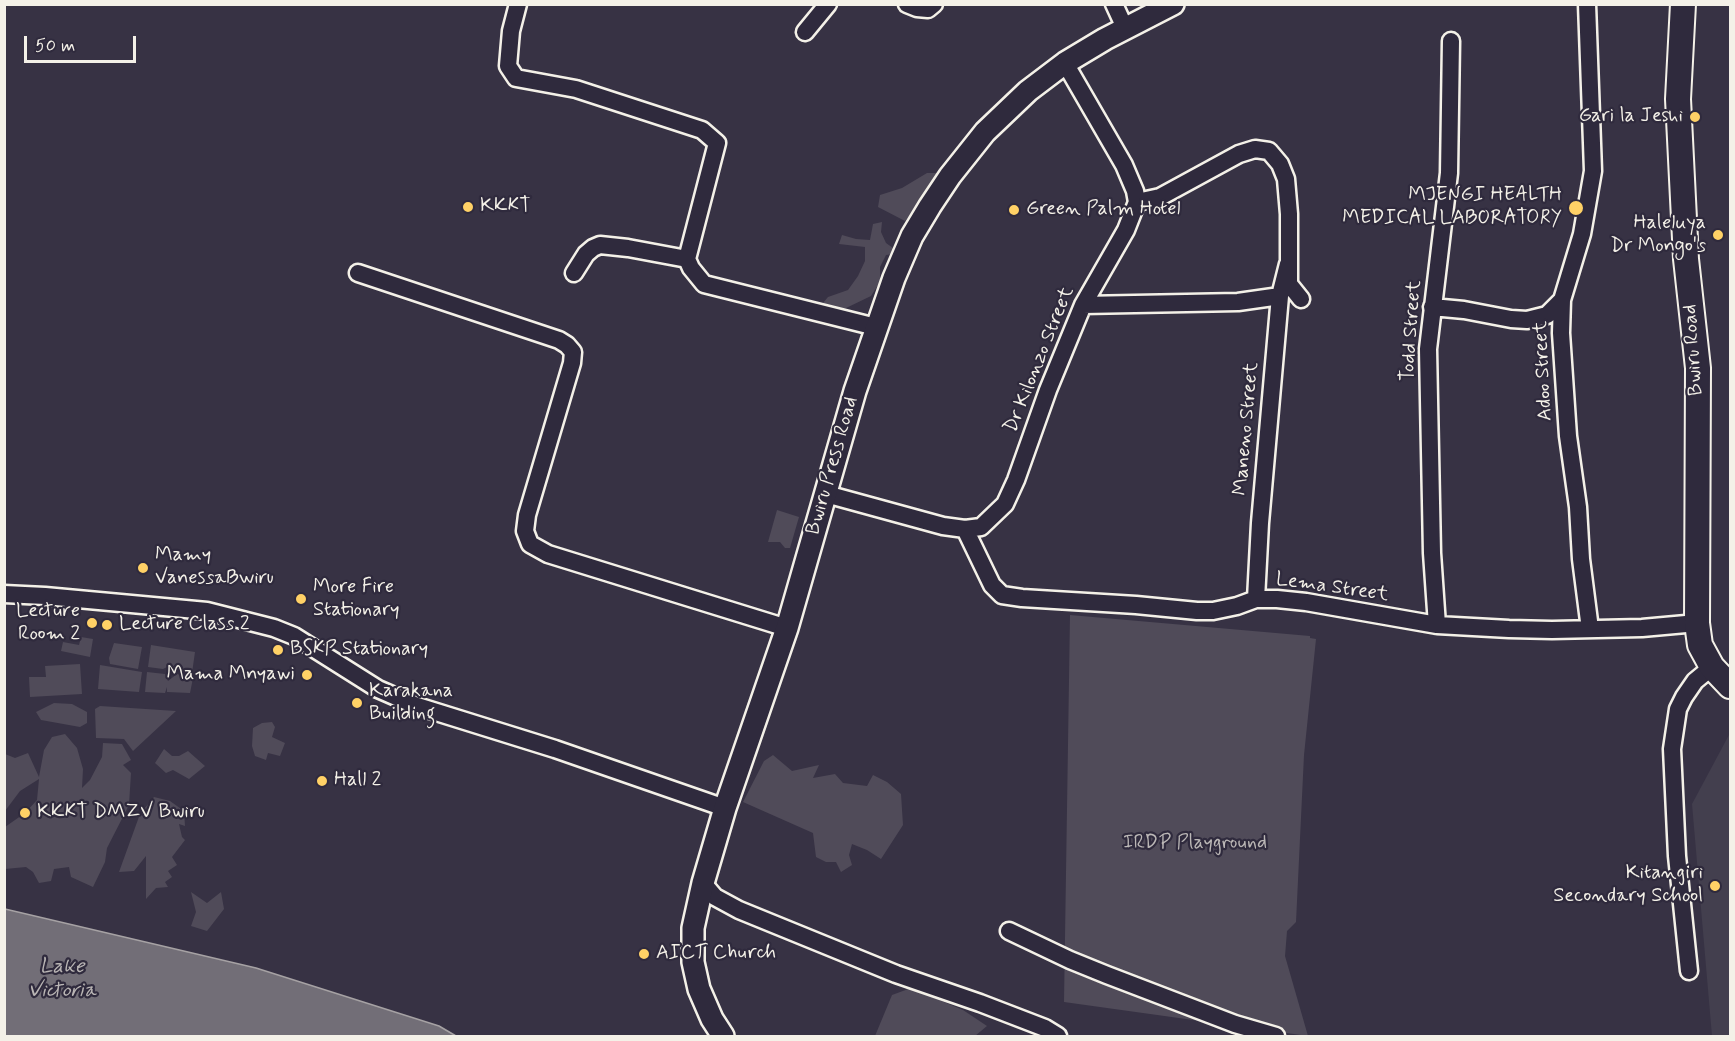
<!DOCTYPE html>
<style>
body{margin:0}
#map{position:relative;width:1735px;height:1041px;overflow:hidden;background:#373244;font-family:Mynerve,sans-serif}
canvas{display:block}
.frame{position:absolute;inset:0;border:6px solid #f4f1e8;pointer-events:none}
.scale{position:absolute;left:24px;top:36px;width:112px;height:27px;box-sizing:border-box;border:3px solid #f4f1e8;border-top:0;padding-left:8px;font-size:18px;line-height:21px;white-space:nowrap;color:#f4f1e8;-webkit-text-stroke:4px #2f2a3d;paint-order:stroke}
</style>
<div id="map">
<canvas width="1735" height="1041"></canvas>
<div class="frame"></div>
<div class="scale">50 m</div>
</div>
<script>
const ctx = document.querySelector('canvas').getContext('2d');
ctx.lineJoin = 'round';
function fill(path, color) { ctx.fillStyle = color; ctx.fill(path, 'evenodd'); }
const shape = rows => new Path2D(rows.map(r => 'M' + r).join(''));
function strokePath(path, color, width, dash) { ctx.strokeStyle = color; ctx.lineWidth = width; ctx.lineCap = dash ? 'butt' : 'round'; ctx.setLineDash(dash || []); ctx.stroke(path); }
function label(font, color, halo, rows, align = 'center') {
  ctx.font = font + ' Mynerve,sans-serif'; ctx.lineWidth = 4.5; ctx.setLineDash([]); ctx.textBaseline = 'middle'; ctx.strokeStyle = halo; ctx.fillStyle = color; for (const [text, x, y, turn = 0] of rows) {
    ctx.save(); ctx.translate(x, y); ctx.rotate((+turn || 0) * Math.PI / 180); ctx.textAlign = isNaN(turn) ? turn : align; if (halo) ctx.strokeText(text, 0, 0); ctx.fillText(text, 0, 0); ctx.restore();
  }
}
const built = shape([
 [1730,733,1730,1036,1712,1036,1692,804]
]);
const green = shape([
 [927,173,943,173,927,190,918,207,905,221,878,207,880,195,902,188],
 [882,222,881,232,886,243,900,253,886,255,880,267,880,282,871,296,844,309,829,308,823,303,828,297,848,290,858,276,865,261,865,247,839,244,842,235,856,239,870,240,873,224],
 [777,510,799,517,790,548,785,548,780,542,768,542],
 [1070,615,1310,636,1310,638,1316,639,1304,755,1296,922,1287,931,1285,956,1308,1036,1064,1002],
 [81,637,93,639,90,657,61,651,63,642,79,645],
 [114,643,142,647,138,669,110,664,109,658],
 [151,645,195,652,192,673,176,671,171,665,163,669,148,667],
 [80,664,82,694,30,697,29,677,46,677,45,666],
 [100,665,142,672,139,692,98,689],
 [147,672,165,674,168,681,177,674,193,678,190,693,167,692,167,687,165,693,145,692],
 [54,703,72,704,87,712,87,723,80,727,41,720,36,712],
 [100,706,176,711,133,751,124,739,96,738,95,709],
 [272,722,275,727,272,737,285,743,280,756,268,753,266,760,255,756,252,746,253,728,262,723],
 [65,734,77,748,83,769,82,788,90,780,102,757,103,743,122,744,131,760,123,765,131,773,129,805,107,848,105,862,93,887,71,877,69,867,54,869,51,881,39,883,33,872,26,867,5,869,5,827,25,813,37,800,39,779,20,791,5,811,5,754,15,758,28,753,39,777,44,750,52,737],
 [164,749,172,756,179,756,188,751,205,766,189,779,173,770,166,773,155,763],
 [773,755,792,771,819,765,813,778,835,774,843,783,867,786,873,775,887,782,901,794,903,825,881,859,867,850,852,844,849,855,852,865,841,872,836,862,826,862,816,857,813,833,743,802,764,761],
 [154,797,170,801,184,811,185,826,179,824,182,837,185,840,172,857,177,865,168,871,172,877,165,882,168,887,156,888,146,899,146,856,134,871,119,872,140,814],
 [191,892,207,903,221,892,224,909,207,931,191,926,196,912],
 [911,988,963,1010,987,1026,975,1036,875,1036,892,995]
]);
const water = shape([
 [5,909,256,968,439,1026,456,1036,5,1036,5,909]
]);
const minor = shape([
 [518,4,511,31,508,66,516,78,576,89,702,130,717,143,687,259,691,268,704,284,876,327],
 [907,4,917,8,928,9,934,4],
 [1114,4,1125,28],
 [1587,4,1593,171,1582,234,1562,300,1561,333,1568,436,1578,507,1581,559,1590,629],
 [805,32,828,4],
 [1137,202,1160,197,1239,154,1255,149,1269,151,1280,164,1286,179,1289,214,1289,284,1301,299],
 [358,273,559,340,567,345,573,352,572,363,527,515,525,531,530,544,548,554,787,628],
 [574,273,586,254,593,248,600,245,628,248,687,259],
 [1083,305,1238,302,1280,296],
 [1432,307,1464,310,1511,319,1527,320,1547,315,1562,300],
 [826,494,943,526,965,529,981,527,1005,504,1016,480,1048,390,1083,305,1126,230,1137,202,1135,191,1124,165,1065,63],
 [965,529,992,585,1002,595,1022,598,1136,605,1197,611,1213,611,1237,606,1256,599,1277,599,1306,602,1437,625,1509,629,1552,630,1642,628,1697,623],
 [4,594,45,596,207,611,274,628,294,636,378,689,417,706,555,749,725,808],
 [1256,599,1260,523,1280,296,1288,264],
 [1437,625,1432,553,1428,349,1449,173,1451,41],
 [703,883,715,897,739,910,896,974,980,1003,1045,1028,1058,1036],
 [1009,931,1070,960,1107,975,1235,1024,1276,1036],
 [1689,971,1677,856,1672,749,1678,709,1684,697,1695,681,1712,667]
]);
const tertiary = shape([
 [723,1036,712,1019,699,989,693,962,693,928,703,883,725,808,787,628,855,391,894,278,912,236,930,206,950,176,985,132,1028,91,1065,63,1105,39,1173,4]
]);
const secondary = shape([
 [1683,4,1678,99,1686,259,1698,368,1697,623,1700,645,1712,667,1730,686]
]);
const markers = [
 [1695,117,6,"#ffd166"],
 [468,207,6,"#ffd166"],
 [1576,208,8,"#ffd166"],
 [1014,210,6,"#ffd166"],
 [1718,235,6,"#ffd166"],
 [143,568,6,"#ffd166"],
 [301,599,6,"#ffd166"],
 [92,623,6,"#ffd166"],
 [107,625,6,"#ffd166"],
 [278,650,6,"#ffd166"],
 [307,675,6,"#ffd166"],
 [357,703,6,"#ffd166"],
 [322,781,6,"#ffd166"],
 [25,813,6,"#ffd166"],
 [1715,886,6,"#ffd166"],
 [644,954,6,"#ffd166"]
];
const poiNames = [
 ["Gari la Jeshi",1683,117,"right"],
 ["MJENGI HEALTH",1562,196,"right"],
 ["MEDICAL LABORATORY",1562,219,"right"],
 ["KKKT",480,207],
 ["Green Palm Hotel",1026,210],
 ["Haleluya",1706,224,"right"],
 ["Dr Mongo's",1706,247,"right"],
 ["Mamy",155,556],
 ["VanessaBwiru",155,579],
 ["More Fire",313,588],
 ["Stationary",313,611],
 ["Lecture",80,612,"right"],
 ["Room 2",80,635,"right"],
 ["Lecture Class 2",119,625],
 ["BSKP Stationary",290,650],
 ["Mama Mnyawi",295,675,"right"],
 ["Karakana",369,692],
 ["Building",369,715],
 ["Hall 2",334,781],
 ["KKKT DMZV Bwiru",37,813],
 ["Kitangiri",1703,874,"right"],
 ["Secondary School",1703,897,"right"],
 ["AICT Church",656,954]
];
const streetNames = [
 ["Todd Street",1412,331,-86],
 ["Bwiru Road",1694,350,-94],
 ["Dr Kilonzo Street",1040,360,-68],
 ["Adoo Street",1544,371,-93],
 ["Maneno Street",1247,429,-85],
 ["Bwiru Press Road",833,466,-74],
 ["Lema Street",1332,588,8]
];
const parkNames = [
 ["IRDP Playground",1195,844]
];
const waterNames = [
 ["Lake",62,968],
 ["Victoria",62,992]
];
fill(built, '#433f4e');
fill(green, '#504b59');
fill(water, '#726e77');
strokePath(water, '#a6a2a4', 1.5);
strokePath(minor, '#f4f1e8', 21);
strokePath(tertiary, '#f4f1e8', 26);
strokePath(secondary, '#f4f1e8', 28);
strokePath(minor, '#2f2a3d', 16);
strokePath(tertiary, '#2f2a3d', 21);
strokePath(secondary, '#2f2a3d', 24);
for (const [x, y, r, color] of markers) { const dot = new Path2D(); dot.arc(x, y, r, 0, 2 * Math.PI); ctx.fillStyle = color; ctx.fill(dot); strokePath(dot, '#2f2a3d', 2); }
label('20px', '#f4f1e8', '#2f2a3d', poiNames, 'left');
label('20px', '#f4f1e8', '#2f2a3d', streetNames);
label('20px', '#bbb7b6', '#2f2a3d', parkNames);
label('italic 21px', '#bab6b5', '#2f2a3d', waterNames);
</script>
